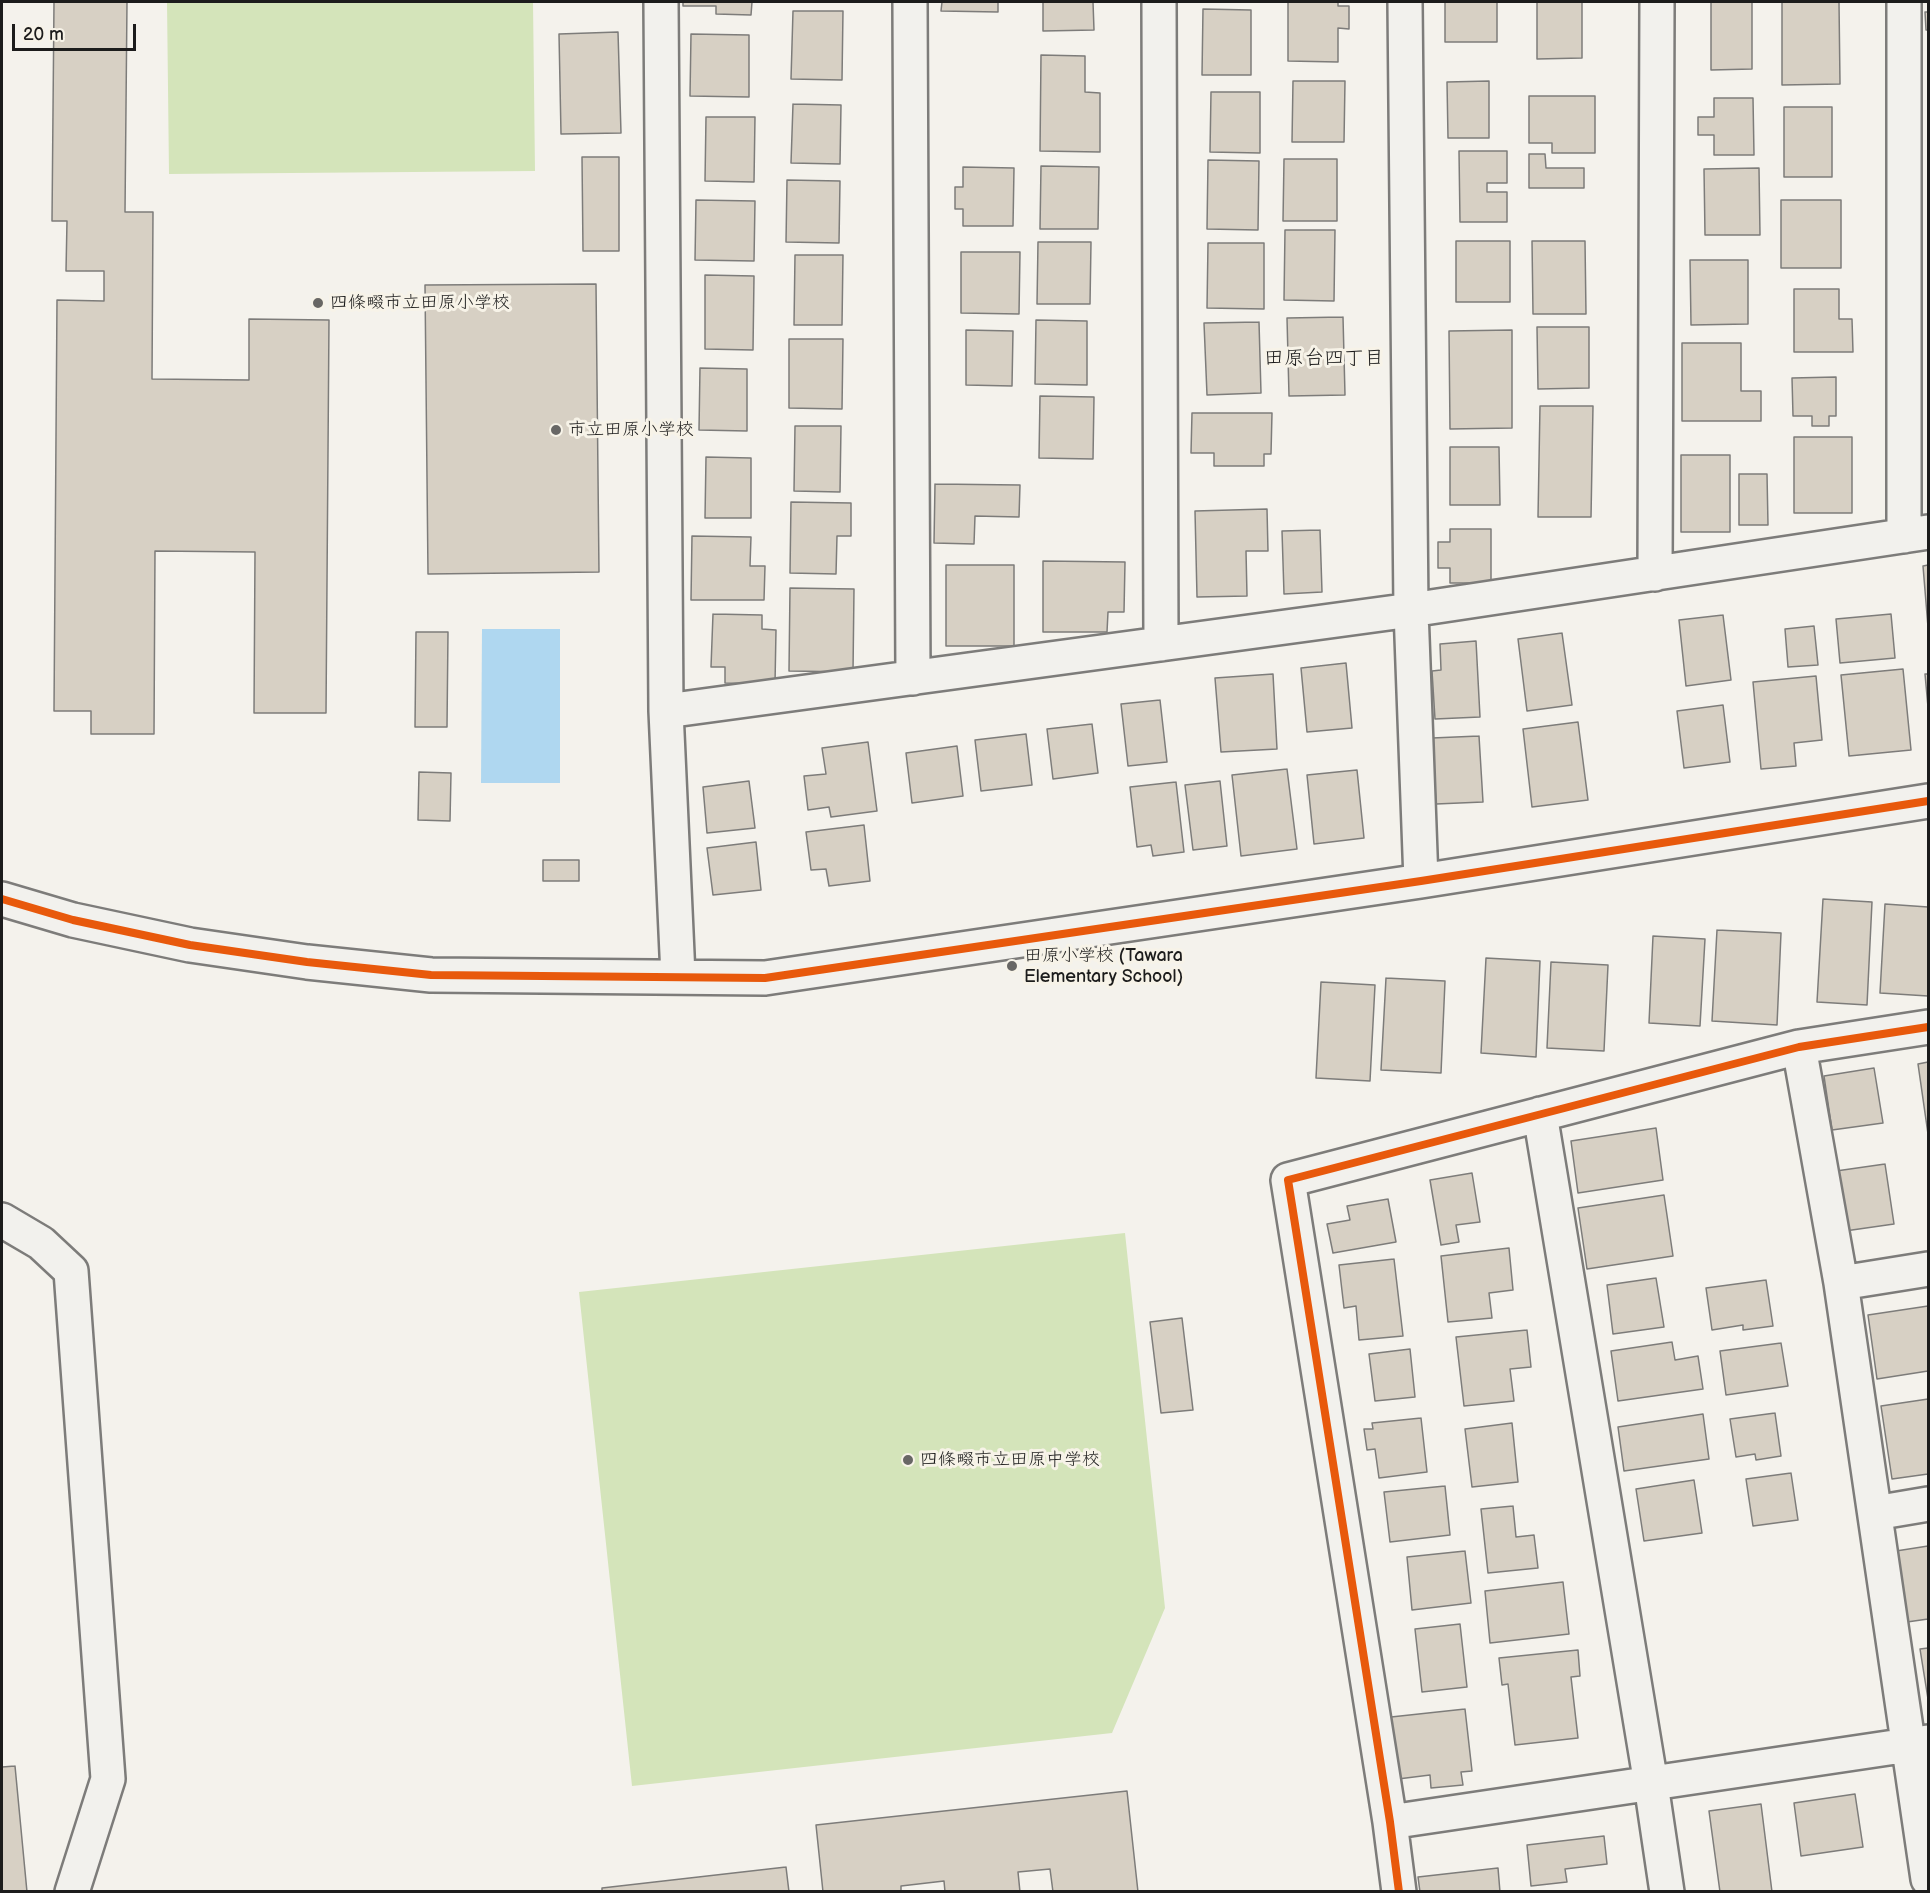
<!DOCTYPE html>
<meta charset="utf-8">
<style>
body{margin:0}
#map{position:relative;width:1930px;height:1893px;overflow:hidden;background:#f4f2ec;font-family:"Balsamiq Sans",sans-serif}
canvas{display:block}
.frame{position:absolute;inset:0;border:3px solid #1c1c1c;pointer-events:none}
.scale{position:absolute;left:12px;top:24px;width:124px;height:27px;box-sizing:border-box;border:3px solid #1c1c1c;border-top:0;padding-left:8px;font-size:18px;line-height:21px;white-space:nowrap;color:#1c1c1c;-webkit-text-stroke:4px #f7f3e8;paint-order:stroke}
</style>
<div id="map">
<canvas width="1930" height="1893"></canvas>
<div class="frame"></div>
<div class="scale">20 m</div>
</div>
<script>
const ctx = document.querySelector('canvas').getContext('2d');
ctx.lineJoin = 'round';
function fill(path, color) { ctx.fillStyle = color; ctx.fill(path, 'evenodd'); }
const shape = rows => new Path2D(rows.map(r => 'M' + r).join(''));
function strokePath(path, color, width, dash) { ctx.strokeStyle = color; ctx.lineWidth = width; ctx.lineCap = dash ? 'butt' : 'round'; ctx.setLineDash(dash || []); ctx.stroke(path); }
function label(font, color, halo, rows, align = 'center') {
  ctx.font = font + ' "Balsamiq Sans","Klee One",sans-serif'; ctx.lineWidth = 6; ctx.setLineDash([]); ctx.textBaseline = 'middle'; ctx.strokeStyle = halo; ctx.fillStyle = color; for (const [text, x, y, turn = 0] of rows) {
    ctx.save(); ctx.translate(x, y); ctx.rotate((+turn || 0) * Math.PI / 180); ctx.textAlign = isNaN(turn) ? turn : align; if (halo) ctx.strokeText(text, 0, 0); ctx.fillText(text, 0, 0); ctx.restore();
  }
}
const green = shape([
 [167,2,533,2,535,171,169,174],
 [1125,1233,1165,1608,1112,1733,632,1786,579,1292]
]);
const water = shape([
 [482,629,560,629,560,783,481,783]
]);
const building = shape([
 [54,2,127,2,125,212,153,212,152,379,249,380,249,319,329,320,326,713,254,713,255,552,155,551,154,734,91,734,91,711,54,711,57,300,104,301,104,271,66,271,67,221,52,221,54,2],
 [683,2,752,2,751,15,716,14,716,6,683,6,683,2],
 [942,2,998,2,998,12,941,11,942,2],
 [1043,2,1093,2,1094,30,1043,31,1043,2],
 [1288,2,1338,2,1338,6,1349,6,1349,29,1338,28,1338,62,1288,61,1288,2],
 [1445,2,1497,2,1497,42,1445,42,1445,2],
 [1537,2,1582,2,1582,58,1537,59,1537,2],
 [1711,2,1752,2,1752,69,1711,70,1711,2],
 [1782,2,1839,2,1840,84,1782,85,1782,2],
 [1203,9,1251,10,1251,75,1202,75,1203,9],
 [793,11,843,11,842,80,791,79,793,11],
 [1925,12,1928,12,1928,30,1926,30,1925,12],
 [618,32,621,133,561,134,559,34,618,32],
 [691,34,749,35,749,97,690,96,691,34],
 [1041,55,1085,56,1085,92,1100,93,1100,152,1040,151,1041,55],
 [1293,81,1345,81,1344,142,1292,142,1293,81],
 [1489,81,1489,138,1448,138,1447,82,1489,81],
 [1211,92,1260,92,1260,153,1210,152,1211,92],
 [1529,96,1595,96,1595,153,1552,153,1552,143,1529,143,1529,96],
 [1714,98,1753,98,1754,155,1714,155,1714,135,1698,135,1698,117,1714,117,1714,98],
 [793,104,841,105,840,164,791,163,793,104],
 [1784,107,1832,107,1832,177,1784,177,1784,107],
 [706,117,755,117,754,182,705,181,706,117],
 [1459,151,1507,151,1507,183,1487,183,1487,192,1507,192,1507,222,1460,222,1459,151],
 [1529,154,1545,154,1546,168,1584,168,1584,188,1529,188,1529,154],
 [582,157,619,157,619,251,583,251,582,157],
 [1284,159,1337,159,1337,221,1283,221,1284,159],
 [1208,160,1259,161,1258,230,1207,229,1208,160],
 [1041,166,1099,167,1098,229,1040,229,1041,166],
 [963,167,1014,168,1013,226,963,226,963,209,955,209,955,187,963,187,963,167],
 [1759,168,1760,235,1705,235,1704,169,1759,168],
 [787,180,840,181,839,243,786,242,787,180],
 [696,200,755,201,754,261,695,260,696,200],
 [1781,200,1841,200,1841,268,1781,268,1781,200],
 [1285,230,1335,230,1334,301,1284,300,1285,230],
 [1456,241,1510,241,1510,302,1456,302,1456,241],
 [1532,241,1585,241,1586,314,1533,314,1532,241],
 [1038,242,1091,242,1090,304,1037,304,1038,242],
 [1208,243,1264,243,1264,309,1207,308,1208,243],
 [961,252,1020,252,1019,314,961,313,961,252],
 [795,255,843,255,842,325,794,325,795,255],
 [1690,260,1748,260,1748,324,1691,325,1690,260],
 [705,275,754,276,753,350,705,349,705,275],
 [596,284,599,572,428,574,425,285,596,284],
 [1794,289,1839,289,1839,319,1852,319,1853,352,1794,352,1794,289],
 [1343,317,1345,395,1289,396,1287,318,1343,317],
 [1036,320,1087,321,1087,385,1035,384,1036,320],
 [1259,322,1261,393,1207,395,1204,323,1259,322],
 [1537,327,1589,327,1589,388,1538,389,1537,327],
 [966,330,1013,331,1012,386,966,385,966,330],
 [1512,330,1512,428,1450,429,1449,331,1512,330],
 [789,339,843,339,842,409,789,408,789,339],
 [1682,343,1741,343,1741,391,1761,391,1761,421,1682,421,1682,343],
 [700,368,747,369,747,431,699,430,700,368],
 [1836,377,1836,416,1829,416,1829,426,1812,426,1812,416,1793,416,1792,378,1836,377],
 [1040,396,1094,397,1093,459,1039,458,1040,396],
 [1540,406,1593,406,1591,517,1538,517,1540,406],
 [1192,413,1272,413,1271,454,1264,454,1264,466,1214,466,1214,453,1191,453,1192,413],
 [795,426,841,426,840,492,794,491,795,426],
 [1794,437,1852,437,1852,513,1794,513,1794,437],
 [1450,447,1499,447,1500,505,1450,505,1450,447],
 [1681,455,1730,455,1730,532,1681,532,1681,455],
 [706,457,751,458,751,518,705,518,706,457],
 [1739,474,1767,474,1768,525,1739,525,1739,474],
 [935,484,1020,485,1019,517,975,516,974,544,934,543,935,484],
 [791,502,851,503,851,536,837,536,836,574,790,573,791,502],
 [1267,509,1268,551,1246,551,1247,596,1197,597,1195,511,1267,509],
 [1450,529,1491,529,1491,583,1450,583,1450,568,1438,568,1438,542,1450,542,1450,529],
 [1320,530,1322,592,1284,594,1282,531,1320,530],
 [692,536,751,537,750,566,765,566,764,600,691,600,692,536],
 [1043,561,1125,562,1124,612,1108,612,1107,632,1043,632,1043,561],
 [946,565,1014,565,1014,646,946,646,946,565],
 [1928,565,1928,627,1923,566,1928,565],
 [790,588,854,589,853,672,789,671,790,588],
 [713,614,762,615,762,629,776,630,775,684,725,683,725,667,711,667,713,614],
 [1891,614,1895,658,1840,663,1836,619,1891,614],
 [1723,615,1731,680,1686,686,1679,620,1723,615],
 [1814,626,1818,665,1788,667,1785,629,1814,626],
 [416,632,448,632,447,727,415,727,416,632],
 [1562,633,1572,705,1527,711,1518,639,1562,633],
 [1476,641,1480,717,1435,719,1432,671,1441,670,1440,644,1476,641],
 [1346,663,1352,728,1307,732,1301,668,1346,663],
 [1903,669,1911,750,1849,756,1841,675,1903,669],
 [1273,674,1277,749,1221,752,1215,678,1273,674],
 [1925,674,1928,674,1928,707,1925,674],
 [1816,676,1822,740,1794,743,1796,766,1761,769,1753,682,1816,676],
 [1160,700,1167,762,1128,766,1121,704,1160,700],
 [1723,705,1730,762,1684,768,1677,711,1723,705],
 [1578,722,1588,800,1532,807,1523,729,1578,722],
 [1092,724,1098,773,1053,779,1047,729,1092,724],
 [1026,734,1032,785,981,791,975,740,1026,734],
 [1479,736,1483,802,1436,804,1432,738,1479,736],
 [868,742,877,811,831,817,829,807,808,810,804,776,826,774,822,748,868,742],
 [957,746,963,796,912,803,906,753,957,746],
 [1287,769,1297,849,1241,856,1232,775,1287,769],
 [1357,770,1364,838,1314,844,1307,775,1357,770],
 [419,772,451,773,450,821,418,820,419,772],
 [749,781,755,828,707,833,703,787,749,781],
 [1220,781,1227,846,1193,850,1185,785,1220,781],
 [1176,782,1184,852,1153,856,1151,845,1137,847,1130,787,1176,782],
 [864,825,870,881,829,886,826,869,811,870,806,832,864,825],
 [756,842,761,890,713,895,707,848,756,842],
 [543,860,579,860,579,881,543,881,543,860],
 [1823,899,1872,902,1867,1005,1817,1002,1823,899],
 [1885,904,1928,907,1928,996,1880,993,1885,904],
 [1717,930,1781,933,1777,1025,1712,1021,1717,930],
 [1653,936,1705,939,1700,1026,1649,1023,1653,936],
 [1486,958,1540,961,1536,1057,1481,1053,1486,958],
 [1551,962,1608,965,1604,1051,1547,1048,1551,962],
 [1386,978,1445,981,1441,1073,1381,1070,1386,978],
 [1321,982,1375,985,1370,1081,1316,1078,1321,982],
 [1928,1062,1928,1134,1918,1064,1928,1062],
 [1874,1068,1883,1123,1832,1130,1824,1076,1874,1068],
 [1656,1128,1663,1180,1578,1193,1571,1141,1656,1128],
 [1885,1164,1894,1224,1845,1231,1836,1171,1885,1164],
 [1472,1173,1480,1222,1456,1225,1459,1242,1441,1245,1430,1180,1472,1173],
 [1664,1195,1673,1256,1587,1269,1578,1208,1664,1195],
 [1388,1199,1396,1242,1333,1253,1327,1224,1350,1220,1347,1206,1388,1199],
 [1509,1248,1513,1290,1489,1293,1492,1318,1448,1322,1441,1256,1509,1248],
 [1394,1259,1403,1336,1359,1340,1356,1306,1344,1308,1339,1265,1394,1259],
 [1656,1278,1664,1327,1613,1334,1607,1285,1656,1278],
 [1766,1280,1773,1326,1743,1330,1743,1325,1712,1330,1706,1288,1766,1280],
 [1928,1306,1928,1371,1877,1379,1868,1315,1928,1306],
 [1182,1318,1193,1410,1161,1413,1150,1322,1182,1318],
 [1527,1330,1531,1367,1510,1369,1514,1401,1464,1406,1456,1337,1527,1330],
 [1672,1342,1675,1360,1698,1356,1703,1389,1618,1401,1611,1351,1672,1342],
 [1781,1343,1788,1386,1726,1395,1720,1351,1781,1343],
 [1410,1349,1415,1397,1375,1401,1369,1354,1410,1349],
 [1928,1399,1928,1474,1892,1479,1881,1406,1928,1399],
 [1775,1413,1781,1456,1756,1460,1755,1454,1736,1457,1730,1419,1775,1413],
 [1703,1414,1709,1459,1624,1471,1618,1427,1703,1414],
 [1421,1418,1427,1472,1379,1478,1375,1449,1367,1450,1364,1429,1373,1429,1372,1423,1421,1418],
 [1512,1423,1518,1482,1472,1487,1465,1429,1512,1423],
 [1791,1473,1798,1520,1753,1526,1746,1479,1791,1473],
 [1694,1480,1702,1533,1644,1541,1636,1489,1694,1480],
 [1445,1486,1450,1535,1390,1542,1384,1492,1445,1486],
 [1513,1506,1516,1537,1534,1535,1538,1568,1488,1573,1481,1509,1513,1506],
 [1928,1546,1928,1619,1907,1622,1896,1551,1928,1546],
 [1465,1551,1471,1603,1412,1610,1407,1557,1465,1551],
 [1563,1582,1569,1634,1490,1643,1485,1591,1563,1582],
 [1460,1624,1467,1687,1422,1692,1415,1629,1460,1624],
 [1928,1648,1928,1699,1920,1649,1928,1648],
 [1578,1650,1580,1676,1571,1677,1578,1738,1515,1745,1508,1684,1502,1685,1499,1658,1578,1650],
 [1465,1709,1472,1771,1461,1772,1463,1785,1431,1788,1430,1775,1398,1779,1391,1717,1465,1709],
 [15,1766,27,1892,2,1892,2,1767,15,1766],
 [1127,1791,1138,1892,1053,1892,1050,1869,1018,1872,1020,1892,945,1892,944,1881,901,1886,901,1892,823,1892,816,1825,1127,1791],
 [1855,1794,1863,1847,1801,1856,1794,1803,1855,1794],
 [1761,1804,1772,1892,1720,1892,1709,1811,1761,1804],
 [1604,1836,1607,1864,1565,1869,1567,1882,1531,1886,1527,1845,1604,1836],
 [786,1867,789,1892,602,1892,602,1888,786,1867],
 [1498,1868,1500,1892,1420,1892,1418,1877,1498,1868]
]);
const minor = shape([
 [661,2,666,711,678,976],
 [910,2,913,678],
 [1159,2,1161,644],
 [1405,2,1411,610,1421,881],
 [1904,536,1904,2],
 [1655,574,1657,2],
 [666,711,1411,610,1928,532],
 [2,899,73,920,190,945,307,962,431,975,765,978,1421,881,1928,801],
 [1799,1047,1841,1283,1928,1879],
 [1540,1114,1651,1784,1667,1892],
 [2,1220,41,1243,71,1271,108,1779,72,1892],
 [1841,1283,1928,1269],
 [1875,1513,1928,1504],
 [1390,1822,1928,1742],
 [1399,1892,1390,1822,1288,1180,1799,1047,1928,1027]
]);
const cycleway = shape([
 [2,899,73,920,190,945,307,962,431,975,765,978,1421,881,1928,801],
 [1399,1892,1390,1822,1288,1180,1799,1047,1928,1027]
]);
const markers = [
 [318,303,6,"#686765"],
 [556,430,6,"#686765"],
 [1012,966,6,"#686765"],
 [908,1460,6,"#686765"]
];
const poiNames = [
 ["四條畷市立田原小学校",330,303],
 ["市立田原小学校",568,430],
 ["田原小学校 (Tawara",1024,956],
 ["Elementary School)",1024,977],
 ["四條畷市立田原中学校",920,1460]
];
const neighbourhoodNames = [
 ["田原台四丁目",1324,359]
];
fill(green, '#d4e4ba');
fill(water, '#afd7f0');
fill(building, '#d7d0c4');
strokePath(building, '#7d7c7a', 1.5);
strokePath(minor, '#7d7c7a', 38);
strokePath(minor, '#f2f1ed', 33);
strokePath(cycleway, '#e8590c', 8);
for (const [x, y, r, color] of markers) { const dot = new Path2D(); dot.arc(x, y, r, 0, 2 * Math.PI); ctx.fillStyle = color; ctx.fill(dot); strokePath(dot, '#f7f3e8', 2); }
label('18px', '#1c1c1c', '#f7f3e8', poiNames, 'left');
label('20px', '#1c1c1c', '#f7f3e8', neighbourhoodNames);
</script>
